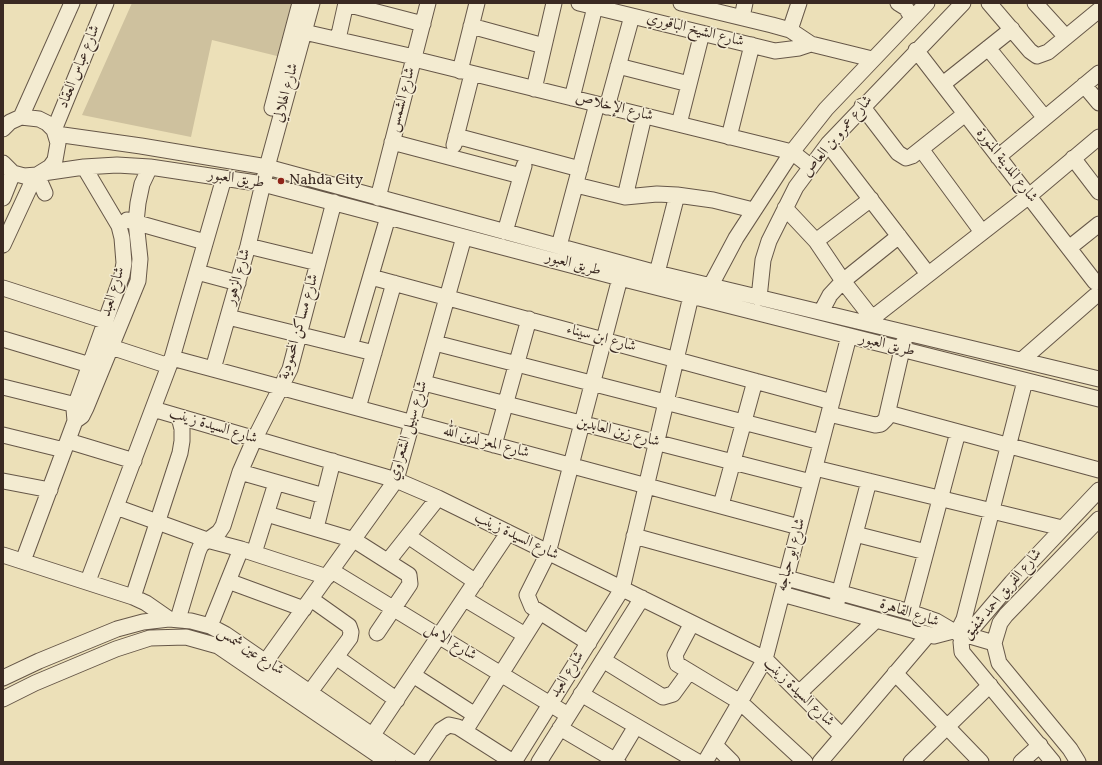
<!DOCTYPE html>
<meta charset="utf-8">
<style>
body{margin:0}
#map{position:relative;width:1102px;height:765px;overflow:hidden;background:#ece0b8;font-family:Vollkorn,serif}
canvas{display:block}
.frame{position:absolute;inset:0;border:4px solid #3a2922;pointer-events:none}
</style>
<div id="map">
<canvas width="1102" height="765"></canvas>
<div class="frame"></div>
</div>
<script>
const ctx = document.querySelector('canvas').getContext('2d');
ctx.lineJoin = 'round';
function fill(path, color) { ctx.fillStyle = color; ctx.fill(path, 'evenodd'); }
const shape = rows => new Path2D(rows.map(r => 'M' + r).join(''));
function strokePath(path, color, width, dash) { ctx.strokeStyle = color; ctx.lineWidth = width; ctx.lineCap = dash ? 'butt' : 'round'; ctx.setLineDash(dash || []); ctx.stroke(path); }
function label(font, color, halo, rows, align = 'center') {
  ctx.font = font + ' Vollkorn,Amiri,serif'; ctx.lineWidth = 3; ctx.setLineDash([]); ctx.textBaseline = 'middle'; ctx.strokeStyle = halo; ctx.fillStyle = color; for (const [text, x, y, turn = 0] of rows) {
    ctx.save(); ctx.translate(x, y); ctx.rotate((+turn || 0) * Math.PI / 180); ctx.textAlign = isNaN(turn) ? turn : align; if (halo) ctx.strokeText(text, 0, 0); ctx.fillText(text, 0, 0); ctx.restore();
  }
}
const green = shape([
 [132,3,294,3,281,57,212,40,191,137,82,115]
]);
const minor = shape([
 [579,3,775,51,799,48,811,44],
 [681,3,772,25,790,30,811,44,872,59],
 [898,3,906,8,912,18],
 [989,3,1030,51,1037,56,1048,52,1099,10],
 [1035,3,1066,37],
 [346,4,423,24],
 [742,17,745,3],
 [471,26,544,46],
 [790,30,799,3],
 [304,32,414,57],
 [338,39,346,3],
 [988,48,1045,118],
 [916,50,1095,282],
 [414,59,792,152,811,167],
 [618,66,689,84],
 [460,71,477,3],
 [943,84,1012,29],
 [1084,85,1099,103],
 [534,89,554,3],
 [572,98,595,7],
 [862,106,898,153,906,158,912,156,965,114],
 [607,107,632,16],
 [272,108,300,3],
 [21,117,72,3],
 [679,124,702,33],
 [3,129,10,122,21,117,39,119,47,123,54,130,58,143,55,160,50,167,37,175,24,176,13,173,3,163],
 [54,130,106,3],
 [56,134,141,146,267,167,657,273,1099,379],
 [456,136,580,169],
 [729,137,752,45],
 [392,142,521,176],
 [828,144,928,274],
 [454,145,472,74],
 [921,149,982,232],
 [998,157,1099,73],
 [1073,158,1099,192],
 [43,173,84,167,117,165,150,167,263,184,620,278,1099,399],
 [37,175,45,193],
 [576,185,625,197,657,194,677,195,713,200,753,210],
 [625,197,644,116],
 [3,198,13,173],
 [378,198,428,3],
 [785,208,816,241,843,281,872,318],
 [127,220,205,242],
 [505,232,524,166],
 [816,241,871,199],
 [3,245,35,176],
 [248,246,318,263],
 [559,246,597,104],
 [1069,248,1099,224],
 [197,272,238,283],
 [657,273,677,195],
 [371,277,832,402],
 [711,285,736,238,792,152,826,109,927,3],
 [3,288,105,321],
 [759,298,763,260,769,241,796,187,828,144,963,3],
 [821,312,830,295,843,281,899,236],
 [228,317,374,353],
 [866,323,1029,196,1099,137],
 [3,339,90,365],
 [435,343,821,442],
 [111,347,169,366],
 [350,347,388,217],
 [172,358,799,527],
 [1023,359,1095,296],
 [213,369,248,246,267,167,312,3],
 [424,383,811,482],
 [3,387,84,407],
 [358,408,394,283],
 [153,409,396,480,438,498,765,659,842,736],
 [888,413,1099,470],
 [829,414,875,425,881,424,886,419,904,341],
 [75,421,74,409,122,275,124,263,122,238,119,226,84,167],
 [3,435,64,450],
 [68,441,134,461],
 [494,445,529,319],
 [815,468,1062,528],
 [240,472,324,496],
 [3,481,50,490],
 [721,505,755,381],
 [116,507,207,540,241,549,327,577],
 [267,514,354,540,409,575,410,584,377,633],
 [316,528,333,461],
 [855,534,926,552],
 [408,536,476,582],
 [634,536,910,612,936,621,953,631,994,643],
 [254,553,276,483],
 [3,555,133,597,146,603,169,619],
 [23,561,75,421,82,416,86,408,138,281,140,259,136,222,138,203,142,184,150,167],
 [388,561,438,498],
 [332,571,568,715],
 [88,581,172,358,224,178],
 [228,581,304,609],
 [782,594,934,636,953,631],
 [133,597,180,453,182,441,182,429,179,417],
 [465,599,525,635],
 [837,602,869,481],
 [910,612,958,432],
 [178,619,198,552,201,545,219,532,223,526,240,472,254,440,290,369,334,202],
 [692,623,675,655,677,664,740,702,805,762],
 [210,626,241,549],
 [957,633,964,619,1025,381],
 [589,643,532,607,527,595,548,553,620,278],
 [336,657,397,700],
 [603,660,663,697,673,694,689,672],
 [266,661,396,480,464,237],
 [895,673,981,762],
 [413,675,475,715],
 [3,678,39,661,117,629,143,622,169,619,191,621,210,626,225,634,411,762],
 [310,692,350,638,351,632,349,626,311,599],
 [799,693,875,621],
 [581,694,698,762],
 [3,699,35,683,116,649,150,638,186,637,218,646,388,762],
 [560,728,618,762],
 [465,731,540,612],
 [372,736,508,533],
 [715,745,732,762],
 [615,761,636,726],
 [419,762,441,730,449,725,458,727,513,762],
 [514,762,622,589,691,296],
 [539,762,642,598],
 [705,762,765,659,849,336],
 [820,762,928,635],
 [911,762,990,685],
 [1021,762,1040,745],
 [1053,762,962,652,961,642,1012,582,1099,490],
 [1078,762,1070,749,999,663,994,643,1000,623,1006,615,1099,519]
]);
const markers = [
 [281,181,4,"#8f2418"]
];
const streetNames = [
 ["شارع الشيخ الباقوري",695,31,14],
 ["شارع عباس العقاد",80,67,-68],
 ["شارع الهلالي",287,93,-75],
 ["شارع الشمس",403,100,-75],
 ["شارع الإخلاص",614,108,14],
 ["شارع عمرو بن العاص",838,137,-50],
 ["شارع المدينة المنورة",1006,166,52],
 ["طريق العبور",236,180,9],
 ["طريق العبور",573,265,15],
 ["شارع الزهور",239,277,-74],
 ["شارع العبد",114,292,-73],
 ["شارع مساكن المحمودية",300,327,-74],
 ["شارع ابن سيناء",601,339,15],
 ["طريق العبور",887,346,14],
 ["شارع السيدة زينب",213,427,17],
 ["شارع سبيل الشعراوي",409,431,-73],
 ["شارع زين العابدين",618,433,14],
 ["شارع المعز لدين الله",486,443,15],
 ["شارع السيدة زينب",516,537,26],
 ["شارع ابو حباجه",792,555,-75],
 ["شارع الفريق احمد شفيق",1003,595,-50],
 ["شارع القاهرة",909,614,18],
 ["شارع الامل",450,643,31],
 ["شارع عين شمس",250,652,33],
 ["شارع العبد",568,675,-58],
 ["شارع السيدة زينب",798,693,44]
];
const poiNames = [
 ["Nahda City",289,181]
];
fill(green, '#cec19e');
strokePath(minor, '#665748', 17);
strokePath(minor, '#f3ebd1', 15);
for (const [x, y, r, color] of markers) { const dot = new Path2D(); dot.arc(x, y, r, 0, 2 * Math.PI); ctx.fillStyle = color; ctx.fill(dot); strokePath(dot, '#f3ebd1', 1.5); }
label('15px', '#3a2922', '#f3ebd1', streetNames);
label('15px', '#3a2922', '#f3ebd1', poiNames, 'left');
</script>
